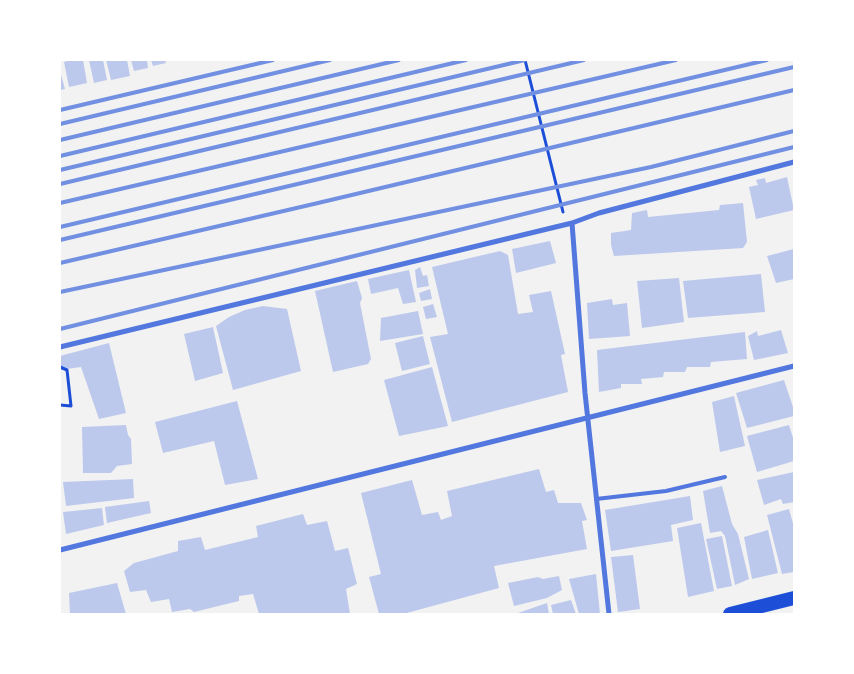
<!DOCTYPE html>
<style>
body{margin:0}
#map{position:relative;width:854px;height:674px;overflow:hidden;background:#f2f2f2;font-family:Jost,sans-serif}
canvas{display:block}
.frame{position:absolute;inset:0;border:61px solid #fff;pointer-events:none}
</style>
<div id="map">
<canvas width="854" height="674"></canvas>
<div class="frame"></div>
</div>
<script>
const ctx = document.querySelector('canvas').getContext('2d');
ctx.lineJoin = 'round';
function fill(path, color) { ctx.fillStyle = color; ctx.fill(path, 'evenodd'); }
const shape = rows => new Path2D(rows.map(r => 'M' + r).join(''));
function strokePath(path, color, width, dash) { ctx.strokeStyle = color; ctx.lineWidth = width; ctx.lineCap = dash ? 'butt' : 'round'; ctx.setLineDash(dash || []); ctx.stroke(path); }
const building = shape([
 [71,60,83,60,87,83,69,87,64,62],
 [89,60,103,60,107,80,94,83],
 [106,60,127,60,130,76,111,80],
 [131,60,147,60,148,68,134,71],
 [151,60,165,60,166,63,153,66],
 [60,71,65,89,60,90],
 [787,177,794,210,756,219,749,187,758,185,756,180,765,178,766,183],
 [743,203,747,242,743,248,614,256,611,245,611,233,631,230,632,213,647,210,648,217,719,210,720,205],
 [550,241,556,263,516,273,512,249],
 [794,249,794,279,776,283,767,256],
 [500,251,508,255,518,314,533,312,529,295,551,291,565,354,561,355,568,392,452,422,430,337,448,334,432,267],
 [420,267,423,276,427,275,429,286,417,288,415,270],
 [409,270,416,302,403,304,398,288,371,294,368,279],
 [761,274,765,312,688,318,683,281],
 [679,278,684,322,642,328,637,281],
 [357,281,362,298,360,303,371,359,368,364,333,372,315,291],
 [430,289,432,299,421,301,419,293],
 [612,299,613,305,627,303,630,336,589,339,587,303],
 [433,304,437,317,426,319,423,307],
 [263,306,287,309,301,371,233,390,216,326,229,317,245,310],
 [418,311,423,334,380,341,381,318],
 [213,327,223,373,195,381,184,334],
 [781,330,788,353,754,360,748,336,757,331,758,336],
 [745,332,747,359,711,362,710,367,687,367,685,372,664,372,663,377,641,379,642,384,621,384,621,388,599,392,597,350],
 [423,336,430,364,402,371,395,343],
 [109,343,126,413,99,419,81,367,60,370,60,356],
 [432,367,448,426,399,436,384,380],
 [784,380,794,410,794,416,747,428,736,393],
 [734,396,745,446,720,452,712,402],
 [237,401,258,479,225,485,214,441,163,453,155,422],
 [126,425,128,435,131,439,132,464,117,466,111,473,83,473,82,427],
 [789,425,794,441,794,461,757,472,747,436],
 [539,469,546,492,554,490,558,503,581,503,587,520,582,521,587,549,494,566,499,588,403,614,379,614,369,577,381,574,361,493,412,480,422,515,438,512,441,520,452,516,447,491],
 [794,472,794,502,783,504,781,499,764,505,757,480],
 [133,479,134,498,66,506,63,482],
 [722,486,732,524,738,534,749,579,735,585,725,536,721,531,710,533,703,491],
 [690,496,693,520,671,525,673,541,611,551,605,510],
 [149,501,151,513,107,523,105,507],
 [102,508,104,525,66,534,63,512],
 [789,509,794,527,794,572,782,574,767,515],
 [303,514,307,525,327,521,335,551,348,548,357,584,346,589,350,614,259,614,253,594,239,596,239,601,194,612,190,609,172,612,169,599,151,602,146,590,130,592,124,571,134,563,178,551,178,541,201,537,205,550,258,537,256,526],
 [701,523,714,591,688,597,677,528],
 [768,530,778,573,752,579,744,537],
 [722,536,732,586,717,589,706,539],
 [633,555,640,609,618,612,611,557],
 [596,574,600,614,579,614,569,579],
 [559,576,562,590,547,598,514,606,508,583,538,577,543,579],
 [117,583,126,614,70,614,69,593],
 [571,600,576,614,553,614,551,605],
 [547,603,549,614,515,614]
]);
const path = shape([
 [525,60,563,212],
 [60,367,67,370,71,406,60,405]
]);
const service = shape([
 [596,499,666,491,725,477]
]);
const minor = shape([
 [572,223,585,393,609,614],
 [60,347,572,223,599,213,794,162],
 [60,550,794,366]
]);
const trunk = shape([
 [730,614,794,598]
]);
const rail = shape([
 [60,110,273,60],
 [60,124,330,60],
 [60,140,399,60],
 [60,156,466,60],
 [60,170,525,60],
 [60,184,584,60],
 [60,203,676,60],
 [60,227,767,60],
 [60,240,794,67],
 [60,263,318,203,794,90],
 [60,292,651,167,794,131],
 [60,329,794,147]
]);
fill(building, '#bdc9ec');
strokePath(path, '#1d4ed8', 3);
strokePath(service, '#5277de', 4);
strokePath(minor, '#5277de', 5);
strokePath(trunk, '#1d4ed8', 14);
strokePath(rail, '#7290e2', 4);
</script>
